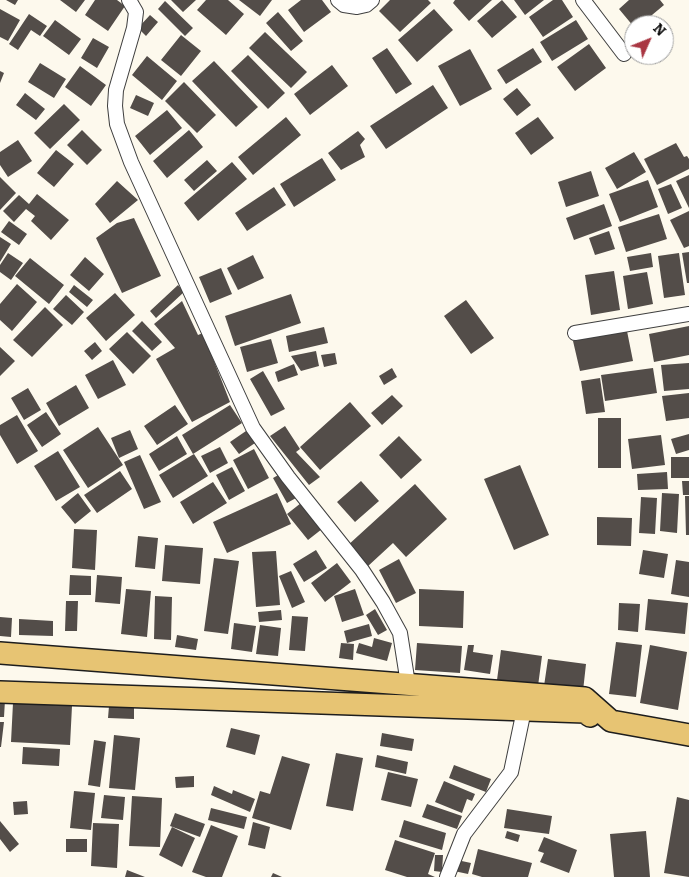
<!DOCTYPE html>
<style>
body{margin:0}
#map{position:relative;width:689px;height:877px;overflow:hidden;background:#fdf9ed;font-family:Bitter,serif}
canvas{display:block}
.north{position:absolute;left:624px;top:15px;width:50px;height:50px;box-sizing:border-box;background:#fff;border:1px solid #9e9e9e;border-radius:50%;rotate:46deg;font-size:14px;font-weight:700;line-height:20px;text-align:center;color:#0c0c0c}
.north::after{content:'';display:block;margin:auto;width:18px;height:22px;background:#a93642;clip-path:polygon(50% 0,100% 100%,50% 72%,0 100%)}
</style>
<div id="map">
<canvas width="689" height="877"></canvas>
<div class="north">N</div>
</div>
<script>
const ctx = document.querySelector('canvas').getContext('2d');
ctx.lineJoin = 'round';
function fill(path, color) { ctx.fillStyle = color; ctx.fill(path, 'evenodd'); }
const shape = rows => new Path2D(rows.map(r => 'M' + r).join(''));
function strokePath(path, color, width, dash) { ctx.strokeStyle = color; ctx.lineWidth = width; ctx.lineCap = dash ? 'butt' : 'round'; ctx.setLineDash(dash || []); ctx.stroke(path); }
const building = shape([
 [6,0,18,0,15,5],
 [60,0,85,0,76,12],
 [95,0,117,0,125,6,108,31,85,15],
 [171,0,196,0,183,12],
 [206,0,228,0,244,14,226,35,197,10],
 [239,0,272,0,260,16],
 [301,0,322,0,331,12,304,32,288,10],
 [390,0,428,0,431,3,400,32,379,11],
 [455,0,492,0,469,21,453,3],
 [502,0,517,17,492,38,477,21],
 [514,0,544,0,525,15],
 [553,0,562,0,573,17,543,37,529,17],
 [629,0,660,0,664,5,640,25,634,27,619,9],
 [165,1,193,28,185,36,158,9],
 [0,9,20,20,8,41,0,37],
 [434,9,453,30,417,62,398,40],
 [278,12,303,41,291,51,266,23],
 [29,14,47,26,40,36,31,30,18,50,9,44],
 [150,15,158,22,146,36,138,28],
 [55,20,81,39,69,55,43,36],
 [576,20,588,39,552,61,540,42],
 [265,32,307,72,291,88,249,48],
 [181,35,201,51,181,76,161,60],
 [93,38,109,47,97,68,81,58],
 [589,44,606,68,575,91,557,67],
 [387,48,412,84,396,94,372,58],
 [533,48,542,62,506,84,497,70],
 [470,49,492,89,460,106,438,66],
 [248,55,285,93,268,109,231,71],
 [147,56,177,81,162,100,132,75],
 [214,61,258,107,236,127,192,81],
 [40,63,66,79,54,98,28,82],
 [332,65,348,86,310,115,294,94],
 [80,66,106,85,91,106,65,87],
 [0,71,4,73,0,83],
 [184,82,216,115,197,133,165,101],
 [433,85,448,108,386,149,370,126],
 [517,88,531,105,517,116,503,99],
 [25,93,45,109,36,120,16,105],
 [136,95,154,103,148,116,130,108],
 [64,104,80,120,50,149,34,133],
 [167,110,182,128,150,155,135,136],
 [286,117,301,135,253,175,238,157],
 [538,117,554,138,531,155,515,133],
 [82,130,102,150,87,165,67,145],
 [189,130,203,147,167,178,153,161],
 [358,131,365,139,360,145,365,157,341,170,328,153],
 [18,140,32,161,8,177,0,165,0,152],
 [676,143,684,157,687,156,689,159,689,169,657,185,644,159],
 [56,150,74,164,54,187,37,173],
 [634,152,646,172,617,189,605,168],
 [322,158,336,180,294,207,280,184],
 [207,160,217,171,194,191,184,180],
 [232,162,247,179,198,221,184,203],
 [591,171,599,196,566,207,558,182],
 [689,175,689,208,676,181],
 [0,177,16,193,0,210],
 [648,180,658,207,620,222,609,194],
 [117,181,138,200,110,223,95,204],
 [671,184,682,208,668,214,658,189],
 [274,187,286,205,247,231,235,213],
 [37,194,69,220,51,240,31,221,35,216,26,209,14,222,3,211,19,195,29,204],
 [604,204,612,226,574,240,566,218],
 [689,211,689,246,684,248,670,220],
 [659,214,667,239,626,252,618,227],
 [134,218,161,276,122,293,96,238,117,223],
 [9,221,27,234,19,245,1,232],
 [609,231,615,249,595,255,589,238],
 [0,237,11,244,0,262],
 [689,252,689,283,687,283,682,253],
 [8,253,23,263,11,280,0,272,0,265],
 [651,253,653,267,630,271,627,257],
 [679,253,685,295,664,298,658,256],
 [253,255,264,278,238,290,227,268],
 [85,257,104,274,89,291,70,275],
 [30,258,64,285,49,304,15,276],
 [221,268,232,294,210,303,199,277],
 [614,271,620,310,591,315,585,275],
 [647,272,653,304,628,309,623,276],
 [17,284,37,302,12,331,0,320,0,304],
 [74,285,93,300,87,307,69,292],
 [178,285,184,292,156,318,150,311],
 [115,293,135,315,106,341,86,318],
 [291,294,301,323,235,346,225,316],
 [66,295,84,312,72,325,53,309],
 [466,300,494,338,471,354,444,316],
 [182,301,198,335,203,333,230,402,192,422,156,359,175,348,154,324],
 [45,307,63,325,32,357,13,340],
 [142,321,162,342,152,351,132,331],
 [689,326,689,355,654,362,649,334],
 [324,327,328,343,289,352,286,336],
 [627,331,633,361,580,371,573,341],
 [127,332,151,356,133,374,109,349],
 [271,339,278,363,247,372,240,347],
 [95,342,102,351,92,360,84,351],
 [0,347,15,361,0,376],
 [316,351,319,366,301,371,291,356],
 [335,353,337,364,324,367,321,355],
 [113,360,126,385,98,399,85,375],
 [689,363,689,389,664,391,661,365],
 [294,364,298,375,278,382,275,372],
 [392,368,397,377,384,385,379,376],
 [653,368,657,393,605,401,601,375],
 [263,371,285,409,271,416,250,379],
 [600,378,605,412,586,414,581,381],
 [76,385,89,408,59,426,46,403],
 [28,388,41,410,24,420,11,398],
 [689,393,689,418,666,421,662,396],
 [392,395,403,406,382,425,371,413],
 [350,402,371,426,320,470,300,447],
 [175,405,188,424,157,445,144,426],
 [230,405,242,423,193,454,182,435],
 [46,412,61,434,42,447,27,425],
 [17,415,38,451,17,464,0,435,0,425],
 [598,418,621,418,621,468,598,468],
 [285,426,300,449,296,452,320,477,309,485,270,436],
 [98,427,123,465,88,488,63,450],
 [130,430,138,449,119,458,111,438],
 [246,431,255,443,239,454,230,442],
 [689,434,689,450,676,454,671,439],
 [661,435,665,465,632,469,628,439],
 [177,436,187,454,159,471,149,454],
 [399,436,422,460,401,479,379,455],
 [220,447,228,463,210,473,201,456],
 [254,449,269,478,248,489,233,460],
 [58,451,80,487,56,501,34,466],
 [194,454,208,476,173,498,159,475],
 [140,455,161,502,144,509,124,462],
 [671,457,689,457,689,478,671,478],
 [520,465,549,535,514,550,484,479],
 [232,467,245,491,229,500,216,475],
 [120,471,132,489,97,513,84,495],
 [667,472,668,489,638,490,637,474],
 [282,473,296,498,287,503,273,478],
 [361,481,379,501,355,522,337,502],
 [682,481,689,481,689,495,683,495],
 [213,482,227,503,193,524,180,502],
 [415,484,447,519,406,557,393,543,367,567,347,546],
 [78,493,91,511,75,524,61,507],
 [277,493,291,524,227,553,213,522],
 [662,493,679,494,677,533,660,531],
 [685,496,689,496,689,535,686,535],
 [641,497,657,498,655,534,639,533],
 [301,503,322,529,308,540,287,514],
 [597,517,632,518,631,546,597,545],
 [74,529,97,530,95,570,72,568],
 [138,536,158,538,155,569,135,567],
 [165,545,203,548,200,584,162,581],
 [316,550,327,568,304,582,293,564],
 [643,550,668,554,664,578,639,574],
 [276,551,280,605,256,607,252,552],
 [214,558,239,561,228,634,204,631],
 [399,559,416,593,396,603,379,570],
 [676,560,689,562,689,597,671,594],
 [337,563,351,582,325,602,311,583],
 [291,571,305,602,292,608,279,576],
 [70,575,91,576,91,595,69,595],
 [97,575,122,577,120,604,95,602],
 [126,589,151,591,147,637,121,634],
 [355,589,364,615,342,622,334,596],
 [419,589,464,591,463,628,419,626],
 [155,596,172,597,171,640,154,639],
 [648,599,688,603,685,634,645,630],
 [66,601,78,601,77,631,65,631],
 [619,603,640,604,638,632,618,630],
 [375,609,387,630,378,635,366,615],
 [281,610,282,620,259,622,258,612],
 [292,616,308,617,305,651,289,650],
 [0,617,12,618,11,637,0,636],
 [19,619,53,621,53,636,19,635],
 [234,623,256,626,252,652,231,649],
 [369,624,372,636,347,643,344,631],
 [260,625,281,628,278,656,256,654],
 [177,635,198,639,196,650,175,647],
 [374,638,392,643,387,661,356,653,359,643,372,647],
 [616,642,642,645,636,697,609,694],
 [341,643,354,644,353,660,339,658],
 [417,643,462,646,460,673,415,670],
 [468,645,474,645,473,652,493,655,490,674,464,670],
 [650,645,687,652,678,710,640,703],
 [501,650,542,656,538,686,497,680],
 [548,659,586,664,583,691,544,686],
 [0,699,5,700,4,717,0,717],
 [13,703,72,706,70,745,11,742],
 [109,706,134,707,134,719,108,718],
 [0,722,4,722,1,747,0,747],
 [231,728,260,735,255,755,226,747],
 [382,733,414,739,412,751,380,746],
 [114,735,140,738,135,790,109,788],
 [94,740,106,742,100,787,88,785],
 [23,747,60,749,59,766,22,764],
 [336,753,363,758,353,811,326,806],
 [377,755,408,762,406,774,375,767],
 [282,756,310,764,291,830,252,818,260,791,270,794],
 [454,765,491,779,486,792,449,778],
 [388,772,418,779,411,807,381,800],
 [194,776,194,787,176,788,175,777],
 [444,781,475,794,472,801,467,799,462,813,435,802],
 [214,786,232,794,233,790,255,799,250,812,211,795],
 [74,791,95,793,91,830,70,828],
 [104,795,125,797,123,820,101,818],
 [132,796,162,798,160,847,129,846],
 [677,797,689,800,689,877,664,873],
 [27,801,28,814,14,815,13,802],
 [427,804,462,816,457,829,422,817],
 [211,808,247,817,244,829,208,820],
 [507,809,552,816,549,834,504,828],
 [175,813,205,824,200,837,170,826],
 [404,820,446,833,442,850,399,837],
 [0,821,19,844,10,852,0,839],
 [253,822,270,827,265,849,248,845],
 [93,823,119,824,117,868,91,866],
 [211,825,238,836,222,877,206,877,192,872],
 [172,827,195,838,182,867,159,855],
 [507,831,520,835,518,842,505,838],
 [646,831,650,877,614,877,610,834],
 [544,837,577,850,569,873,540,862,544,853,538,851],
 [66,839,87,839,87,852,66,852],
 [395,840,435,853,428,874,435,877,407,877,385,870],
 [478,849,532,863,528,877,482,877,472,874],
 [435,855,443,855,442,872,434,871],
 [457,860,471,863,468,874,454,871],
 [127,870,145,877,125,877],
 [273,873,282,877,271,877]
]);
const street = shape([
 [129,0,136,12,134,28,116,90,115,106,117,124,131,162,253,428,288,477,362,570,383,602,400,633,408,684],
 [338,0,344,5,357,7,366,5,372,0],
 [583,0,624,54],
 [575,333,689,314],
 [447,877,464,834,511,772,524,710]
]);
const primary = shape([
 [0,653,585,698,611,721,689,735],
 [0,692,585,712,590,716]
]);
fill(building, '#534d49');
strokePath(street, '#3f3f3f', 16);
strokePath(primary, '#1d1d1d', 24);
strokePath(street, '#fff', 14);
strokePath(primary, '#e7c473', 21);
</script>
